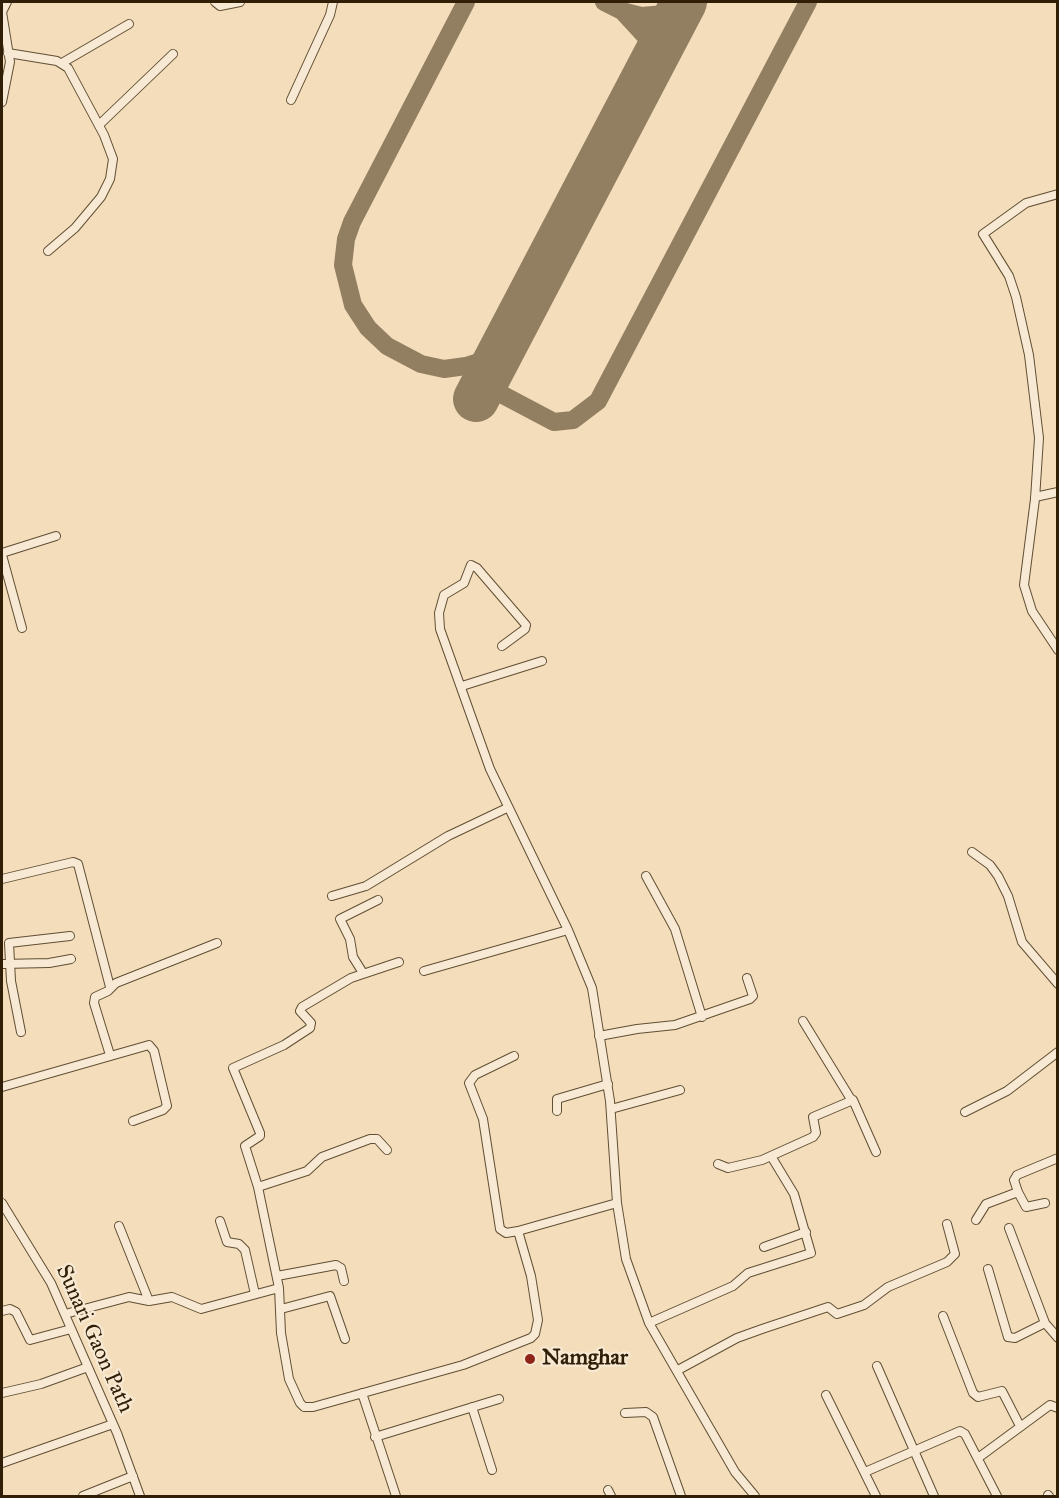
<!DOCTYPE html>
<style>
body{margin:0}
#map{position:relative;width:1059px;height:1498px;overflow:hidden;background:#f3ddbb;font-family:"IM FELL Great Primer",serif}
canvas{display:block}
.frame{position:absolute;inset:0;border:3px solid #301f06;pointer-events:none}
</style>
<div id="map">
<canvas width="1059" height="1498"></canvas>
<div class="frame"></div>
</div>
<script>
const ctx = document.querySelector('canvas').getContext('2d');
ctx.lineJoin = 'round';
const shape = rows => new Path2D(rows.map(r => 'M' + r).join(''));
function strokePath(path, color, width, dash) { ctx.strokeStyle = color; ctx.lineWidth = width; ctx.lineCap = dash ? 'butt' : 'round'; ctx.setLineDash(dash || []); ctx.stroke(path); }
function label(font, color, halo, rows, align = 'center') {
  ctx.font = font + ' "IM FELL Great Primer",serif'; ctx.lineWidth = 4.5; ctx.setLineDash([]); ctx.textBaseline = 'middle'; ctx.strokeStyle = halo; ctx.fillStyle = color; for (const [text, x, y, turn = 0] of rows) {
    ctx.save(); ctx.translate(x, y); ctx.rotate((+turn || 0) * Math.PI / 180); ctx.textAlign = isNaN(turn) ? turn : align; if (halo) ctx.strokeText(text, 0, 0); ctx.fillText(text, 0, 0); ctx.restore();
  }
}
const taxiway = shape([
 [466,2,352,222,346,239,343,265,353,305,368,328,387,346,421,364,444,369,466,366,488,359,504,348],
 [604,2,622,11,641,16,678,13],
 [623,12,647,38,650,48,651,66],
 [484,385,554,422,573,420,598,401,808,2]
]);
const runway = shape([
 [476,399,684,2]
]);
const minor = shape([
 [215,2,220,6,240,2],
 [8,53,57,61,68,68,104,135,113,159,110,179,101,197,75,228,48,251],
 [62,63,129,24],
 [291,100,330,15,333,2],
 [2,102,10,62,2,12,7,2],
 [99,125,173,54],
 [1058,194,1026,203,983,234,1009,276,1016,297,1029,355,1039,438,1035,499,1024,585,1032,611,1058,650],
 [1035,497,1058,492],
 [2,553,56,536],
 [2,555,22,628],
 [502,646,525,629,526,625,477,568,471,565,464,583,444,595,439,613,440,629,490,769,568,930,592,988,610,1101,617,1203,626,1259,649,1323,735,1472,755,1496],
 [462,686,542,661],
 [972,852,990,865,998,876,1008,896,1022,942,1058,984],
 [646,876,675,929,702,1017],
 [2,879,73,862,78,864,110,987],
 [332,896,366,886,448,836,507,808],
 [2,964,49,963,71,959],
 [424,971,568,930],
 [363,973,353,957,350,939,340,919,378,900],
 [803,1021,852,1101],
 [21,1032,11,981,9,943,70,936],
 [599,1036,637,1029,675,1025,750,999,753,996,747,978],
 [110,1055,94,1003,95,997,108,991,116,983,217,943],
 [514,1056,475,1075,469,1083,483,1119,500,1229,506,1233,518,1231,617,1203],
 [2,1087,149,1045,154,1051,167,1106,163,1110,133,1121],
 [611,1109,680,1090],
 [557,1111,557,1099,608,1084],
 [965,1112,1007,1091,1058,1052],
 [718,1164,728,1168,762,1160,813,1137,816,1133,813,1117,853,1100,876,1152],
 [258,1187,307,1171,322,1157,370,1139,377,1139,387,1150],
 [1018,1192,1026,1207,1045,1203],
 [2,1203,51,1283,117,1433,140,1496],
 [976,1220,986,1204,1018,1192,1014,1180,1017,1175,1058,1158],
 [220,1221,227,1242,239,1244,245,1250,255,1294],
 [119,1226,149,1301],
 [1009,1228,1045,1323],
 [764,1247,806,1232],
 [988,1269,1008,1337,1015,1338,1045,1323,1058,1338],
 [277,1276,336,1265,341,1268,344,1281],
 [279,1288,258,1187,245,1146,260,1136,260,1133,233,1068,284,1045,310,1028,311,1023,300,1011,302,1007,351,978,399,962],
 [281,1309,330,1296,345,1339],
 [2,1311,10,1309,16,1312,30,1340,71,1329],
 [65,1314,129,1297,149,1301,172,1297,201,1309,279,1288,281,1333,289,1379,300,1403,304,1407,313,1407,463,1365,531,1338,535,1334,538,1320,531,1276,518,1231],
 [943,1316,973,1393,978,1397,1002,1391,1020,1426],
 [649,1323,733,1286,748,1273,811,1253,794,1194,771,1156],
 [877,1366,934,1496],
 [678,1370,737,1338,762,1329,828,1307,837,1314,864,1305,888,1287,947,1262,955,1254,947,1224],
 [2,1393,41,1384,88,1367],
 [362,1393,396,1496],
 [826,1395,876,1496],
 [472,1407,492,1470],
 [625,1413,646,1412,653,1417,681,1496],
 [375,1437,499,1399],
 [978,1458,1050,1405,1058,1408],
 [2,1463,113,1424],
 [865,1472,960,1431,965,1434,997,1496],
 [608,1490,611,1496],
 [1048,1495,1049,1496],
 [83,1496,133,1476]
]);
const markers = [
 [530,1359,6,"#8f2418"]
];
const streetNames = [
 ["Sunari Gaon Path",94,1339,66]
];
const poiNames = [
 ["Namghar",542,1359]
];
strokePath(taxiway, '#927e60', 18);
strokePath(runway, '#927e60', 46);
strokePath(minor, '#614e33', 10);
strokePath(minor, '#f7e9d3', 8);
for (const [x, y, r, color] of markers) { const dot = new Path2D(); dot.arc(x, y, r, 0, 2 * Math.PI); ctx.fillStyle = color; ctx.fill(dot); strokePath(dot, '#f7e9d3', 2); }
label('22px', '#301f06', '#f7e9d3', streetNames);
label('bold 22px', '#301f06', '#f7e9d3', poiNames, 'left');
</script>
